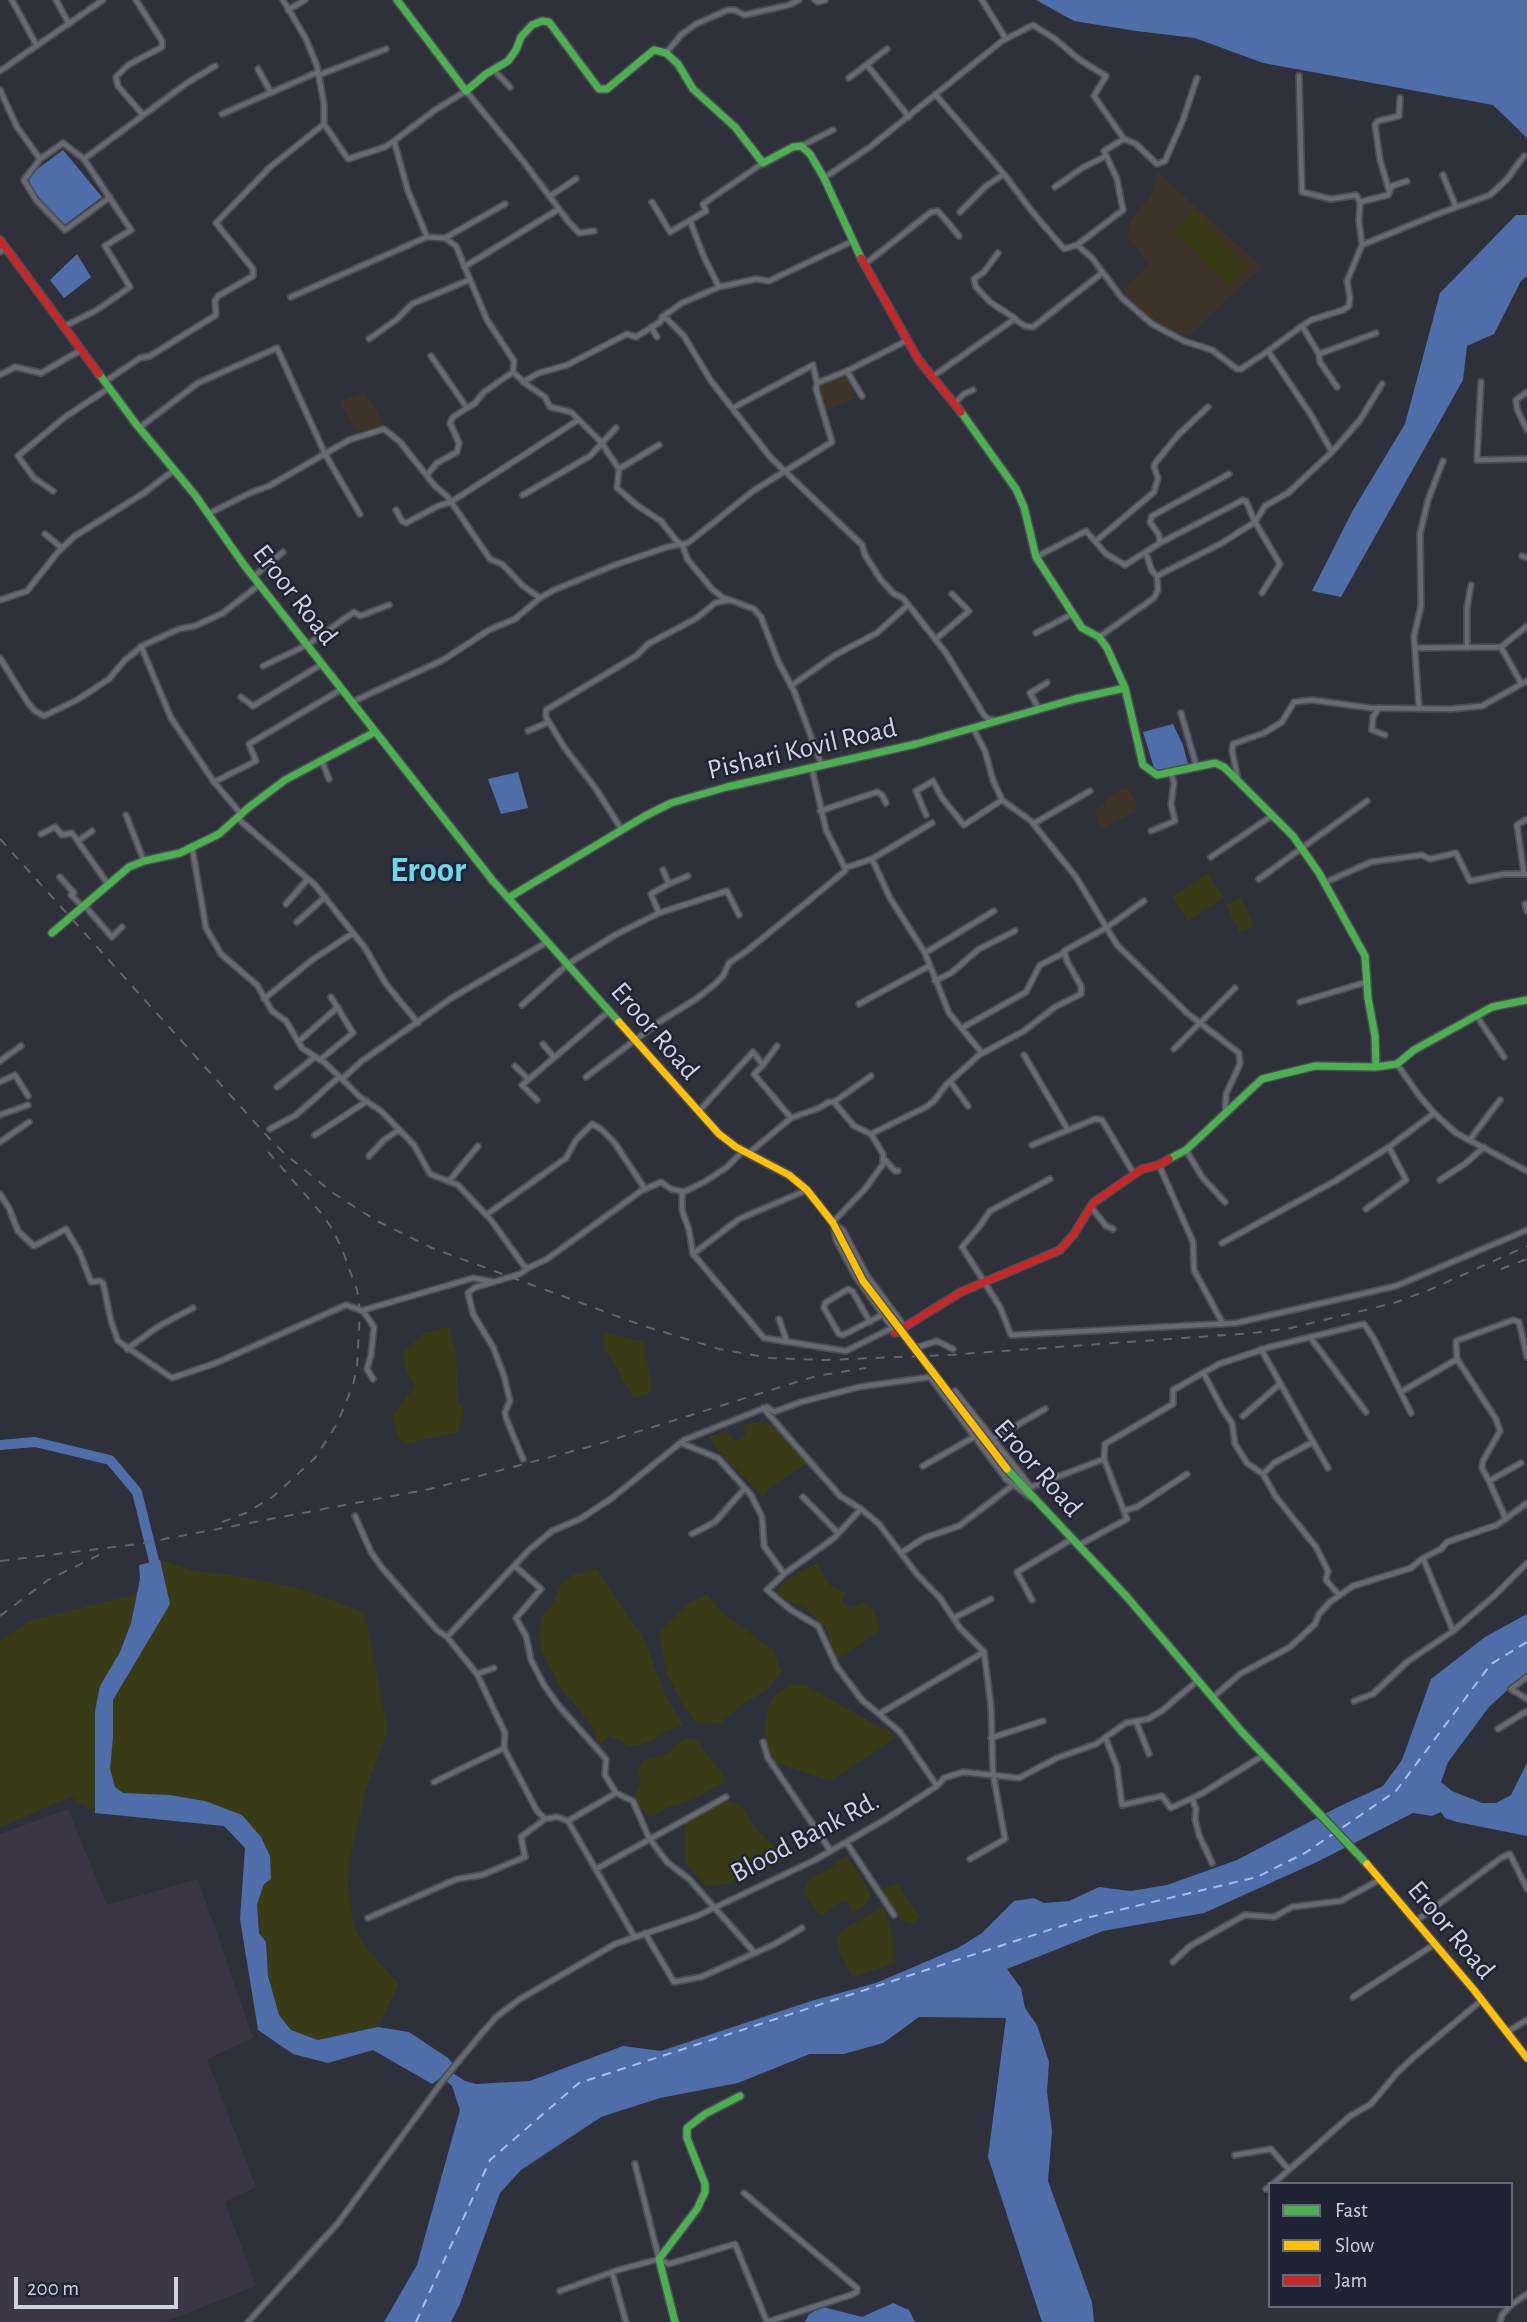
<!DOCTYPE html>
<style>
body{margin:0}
#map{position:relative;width:1527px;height:2322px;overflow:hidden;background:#2e303a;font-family:"Alegreya Sans",sans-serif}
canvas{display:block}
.legend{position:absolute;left:1268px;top:2182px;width:245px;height:126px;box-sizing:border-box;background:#1f2334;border:2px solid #666978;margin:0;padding:9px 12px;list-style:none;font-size:21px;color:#d0d3df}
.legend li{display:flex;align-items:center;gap:14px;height:35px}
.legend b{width:35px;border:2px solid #666978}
.scale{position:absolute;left:14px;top:2277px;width:164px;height:32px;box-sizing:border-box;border:4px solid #d0d3df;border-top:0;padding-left:9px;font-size:21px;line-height:24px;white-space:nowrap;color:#d0d3df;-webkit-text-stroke:5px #1f2334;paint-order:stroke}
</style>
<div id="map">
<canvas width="1527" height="2322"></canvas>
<ul class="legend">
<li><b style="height:9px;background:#4caf50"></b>Fast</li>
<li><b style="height:9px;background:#ffc107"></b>Slow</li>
<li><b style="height:9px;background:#c62828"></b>Jam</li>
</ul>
<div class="scale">200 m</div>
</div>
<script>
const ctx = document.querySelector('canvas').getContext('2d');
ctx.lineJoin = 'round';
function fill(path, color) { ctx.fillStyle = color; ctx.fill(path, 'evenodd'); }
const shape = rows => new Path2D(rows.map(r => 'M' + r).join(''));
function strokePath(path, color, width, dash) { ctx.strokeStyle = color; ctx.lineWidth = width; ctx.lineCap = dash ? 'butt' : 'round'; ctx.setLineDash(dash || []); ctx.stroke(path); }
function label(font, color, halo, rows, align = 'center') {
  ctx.font = font + ' "Alegreya Sans",sans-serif'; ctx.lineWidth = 5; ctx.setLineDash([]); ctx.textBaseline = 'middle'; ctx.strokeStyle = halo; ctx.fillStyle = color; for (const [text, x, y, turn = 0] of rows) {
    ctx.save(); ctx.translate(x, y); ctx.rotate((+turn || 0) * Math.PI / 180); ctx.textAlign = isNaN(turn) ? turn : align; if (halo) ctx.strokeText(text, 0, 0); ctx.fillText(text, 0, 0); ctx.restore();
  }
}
const industrial = shape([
 [68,1809,107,1905,198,1879,253,2038,207,2059,256,2187,225,2202,256,2286,164,2322,0,2322,0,1834]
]);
const education = shape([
 [1158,172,1262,267,1189,336,1156,325,1121,291,1149,265,1126,235,1132,219,1150,196],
 [845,374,856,398,826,411,817,388],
 [364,392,377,411,384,428,359,436,339,402],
 [1125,788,1130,790,1137,806,1136,812,1101,829,1094,810,1105,804,1106,797]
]);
const green = shape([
 [1194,210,1248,267,1228,286,1174,229],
 [1208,873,1224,898,1188,921,1172,896],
 [1241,897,1255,926,1240,933,1226,905],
 [449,1327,456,1350,458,1400,464,1409,458,1432,406,1444,397,1435,392,1416,415,1386,407,1372,402,1354,424,1333],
 [603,1332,644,1342,652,1390,646,1395,633,1398,610,1356,602,1349],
 [761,1421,780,1429,808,1463,771,1487,763,1497,717,1449,709,1436,726,1431,736,1442,746,1434,743,1425],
 [160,1560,192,1570,243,1577,298,1588,365,1612,388,1730,366,1790,351,1855,348,1882,354,1926,366,1948,399,1984,378,2027,318,2040,291,2030,279,2015,268,1976,266,1942,259,1933,257,1904,270,1856,205,1801,170,1795,123,1793,115,1787,110,1769,113,1738,113,1700,169,1604],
 [816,1563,831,1586,846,1593,842,1602,851,1608,864,1602,875,1612,880,1630,844,1656,833,1657,830,1640,824,1626,805,1608,773,1595,788,1580],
 [597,1569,626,1614,642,1634,667,1699,683,1725,663,1733,652,1741,635,1746,627,1746,620,1740,609,1736,597,1748,595,1730,561,1688,542,1651,539,1638,542,1615,550,1608,561,1585,572,1575],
 [137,1594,131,1623,95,1711,95,1813,71,1797,0,1827,0,1642,28,1621],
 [707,1594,721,1612,773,1650,782,1673,765,1691,742,1705,721,1723,698,1724,682,1704,666,1671,659,1632,690,1602],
 [790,1684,808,1686,872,1723,888,1729,896,1738,831,1781,778,1764,767,1754,765,1729,768,1706,775,1696],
 [685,1737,697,1740,721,1772,725,1782,689,1801,666,1808,651,1818,633,1801,641,1782,638,1770,643,1761,667,1754],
 [712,1802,733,1802,746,1811,754,1827,774,1846,784,1860,767,1870,746,1875,729,1884,706,1886,686,1865,684,1827,696,1811],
 [846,1855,871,1894,864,1907,851,1913,848,1901,836,1904,821,1916,803,1892,811,1878,829,1870],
 [898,1883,901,1891,921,1917,913,1924,901,1920,880,1890],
 [884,1906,893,1939,895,1963,853,1977,840,1955,836,1938,843,1930]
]);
const water = shape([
 [1036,0,1527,0,1527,138,1493,105,1263,63,1195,38,1136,31,1074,21],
 [63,150,102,197,63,226,34,194,28,176],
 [1516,215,1527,215,1527,276,1521,281,1494,334,1467,346,1463,380,1341,597,1312,591,1353,510,1405,424,1440,293],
 [77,254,91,277,64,298,50,280],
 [1173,724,1183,745,1188,764,1182,769,1160,772,1154,768,1143,732],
 [518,772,528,808,501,814,488,779],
 [160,1560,170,1604,113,1700,113,1738,110,1769,115,1787,123,1793,170,1795,205,1801,242,1815,261,1837,270,1856,271,1879,264,1884,257,1904,259,1933,266,1942,268,1976,279,2015,291,2030,318,2040,378,2027,409,2032,448,2058,452,2063,448,2070,465,2081,476,2084,530,2081,623,2046,661,2051,811,2001,876,1983,958,1948,982,1933,1014,1901,1034,1898,1044,1903,1069,1901,1099,1887,1131,1891,1167,1885,1237,1860,1336,1808,1383,1786,1402,1760,1431,1679,1485,1637,1527,1614,1527,1672,1489,1707,1448,1762,1441,1782,1452,1791,1482,1803,1496,1803,1511,1795,1527,1763,1527,1836,1457,1822,1445,1818,1441,1812,1432,1816,1413,1813,1317,1862,1204,1913,1103,1931,1007,1969,1021,1988,1025,2008,1037,2025,1049,2062,1047,2092,1052,2131,1048,2181,1092,2302,1094,2322,1042,2322,988,2157,1006,2018,919,2017,883,2043,844,2054,810,2054,738,2083,660,2098,601,2117,521,2170,500,2193,460,2304,451,2322,384,2322,417,2265,460,2110,452,2086,442,2077,432,2084,373,2050,328,2063,293,2054,258,2030,240,1919,245,1848,224,1826,95,1813,95,1711,100,1686,120,1652,131,1623,140,1579,139,1565],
 [893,2303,909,2310,915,2322,805,2322,809,2314,823,2307,862,2317]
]);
const river = shape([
 [0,1445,35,1442,110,1460,137,1492,157,1573]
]);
const ferry = shape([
 [416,2322,490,2160,579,2083,1086,1918,1257,1877,1305,1853,1396,1791,1491,1664,1527,1642]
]);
const street = shape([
 [12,0,37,46],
 [56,0,69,24],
 [136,0,162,41,162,47,128,65,116,77,118,86,143,115],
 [283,0,306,39,317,66,324,104,324,124,348,159,385,147,394,141],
 [815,0,818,2,825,0],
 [982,0,1006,39],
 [288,10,305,0],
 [666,53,681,35,696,24,728,10,735,10,744,15,789,5,799,0],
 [867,65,909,117],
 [258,69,271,93],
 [494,70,510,87],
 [0,71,103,0],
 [319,75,386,49],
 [1299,76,1302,192,1331,199,1356,195,1360,202],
 [849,78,887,49],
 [0,90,17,127,40,159,63,143,84,159,131,230,105,246,130,287,97,310,63,327],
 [935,94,1004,174],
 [222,114,318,72],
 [1124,139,1136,144,1157,164,1165,161,1183,120,1197,78],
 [801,146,833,130],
 [40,159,24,180,36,200,65,230,110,197],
 [84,159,187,83,215,66],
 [1443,175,1456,207],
 [824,178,870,147,1002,41,1033,25,1055,39,1080,60,1106,76,1094,96,1124,139,1104,151,1117,179,1123,210,1077,245,1092,258,1122,298,1152,324,1184,341,1212,350,1237,369,1241,369,1268,351,1311,415,1332,452],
 [1055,187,1082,168,1106,156],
 [1389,190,1380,160,1375,125,1378,121,1399,116,1400,98],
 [550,196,576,179],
 [652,202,670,232,706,211,703,204,763,163],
 [960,212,986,186,1004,174,1030,209,1064,249,1077,245],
 [690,221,704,257,719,287],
 [445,238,505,204],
 [1362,245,1359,221,1360,202,1388,195,1392,186,1407,181],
 [0,252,6,248],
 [998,253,984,272,974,279,976,287,990,302,1016,319],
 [864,265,931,212,938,211,959,236],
 [464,267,559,209],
 [291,297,427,237],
 [662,317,668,320,684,336,711,381,771,458,862,545,865,555,881,580,894,594,903,598,946,653,984,715,988,719,995,720],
 [1302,326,1311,320,1343,310,1349,306,1350,298,1347,281,1362,245,1435,215,1490,195,1507,179,1524,156],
 [651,327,657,337],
 [369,339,396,320,412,304,469,280],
 [1268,351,1302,326,1319,354,1376,333],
 [1319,354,1320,362,1337,387],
 [431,356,467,408],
 [847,371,908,340],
 [513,372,526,384,545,397,550,407,571,412,601,442,619,469,617,488,638,506,661,521,675,539,682,545,688,560,712,589,722,597,754,609,761,617,778,661,794,691,822,766],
 [0,375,15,367,41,373,81,350],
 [932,377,1013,320,1016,320,1025,326,1033,327,1102,273],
 [106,381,140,358,150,356,216,315,215,301,218,296,253,276,253,269,216,223,269,168,324,124],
 [523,382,539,373,567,365,627,334,636,337,660,322,662,317,682,303,719,287,756,279,769,281,853,241],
 [1481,382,1477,460,1527,459],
 [1527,392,1516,400,1517,409,1527,430],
 [954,404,964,394,973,390],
 [733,408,813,365,817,383],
 [139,428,198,383,277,348,325,454,360,514],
 [619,469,659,445],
 [427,475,437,463,457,452,459,443,450,423,453,417,475,403,484,392,513,372,514,361,487,320,456,246,445,238,427,237,408,191,394,141,435,110,466,91,523,161,568,221,579,233,594,231],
 [53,491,34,478,18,456,65,417,109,388],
 [523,495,590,456,616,428],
 [396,510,402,521,406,523,438,506,451,502,578,420],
 [208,514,250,493,269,486,349,440,384,429,400,442,435,486,447,496,490,559,502,564,522,585,540,598],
 [45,534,62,548],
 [1096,541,1154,492,1158,478,1154,467,1156,462,1179,434,1208,407],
 [1160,543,1159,535,1150,522,1152,516,1229,474],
 [1146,553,1152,571,1157,576],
 [1522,556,1527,558],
 [1036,557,1086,531,1106,554,1125,565,1160,543,1243,500,1246,501,1255,522,1280,564,1262,593],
 [253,577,283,552],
 [0,600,27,591,58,552,75,536,144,493,174,470],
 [1036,633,1072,614],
 [1099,637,1154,598,1158,590,1157,576,1222,543,1255,522,1265,506,1288,493,1332,452,1360,420,1382,384],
 [936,639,969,611,952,594],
 [141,646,171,718,214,782],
 [1501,647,1521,683],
 [1415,648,1501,647,1527,626],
 [1467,648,1467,608,1471,585],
 [0,658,28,703,35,711,44,716,77,700,109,679,125,660,144,645,179,629,195,626,223,613,259,585],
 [263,666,307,645,354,612,360,616,389,605],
 [791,686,835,655,877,633,908,605],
 [241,697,253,706,322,664],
 [352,702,443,660,489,630,515,619,540,598,554,590,615,565,667,547,688,543,753,491,832,442,816,389,817,383,847,371,862,396],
 [1379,708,1373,717,1372,730,1385,735],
 [1039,709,1030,693,1047,683],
 [1419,709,1414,636,1421,606,1420,534,1428,500,1443,461],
 [1181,713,1197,768],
 [973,728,985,751,993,780,1002,800,1031,821,1076,877,1117,945,1187,1013,1239,1053,1240,1064,1226,1094,1225,1114],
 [528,731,549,722],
 [322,761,329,779],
 [1238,779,1232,751,1233,744,1264,733,1282,722,1294,702,1312,700,1371,708,1451,709,1482,706,1527,681],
 [820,811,877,792,882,795,886,803],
 [241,814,214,782,256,761,249,744,342,689],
 [126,815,144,861],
 [926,815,916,791,933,781,942,798,964,825,1002,800],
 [237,818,315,885,365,948,386,984,418,1023],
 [1033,824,1090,791],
 [622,830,596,789,564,747,546,717,546,710,636,656,648,644,697,618,715,603,728,600],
 [1151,831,1175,821,1171,804,1174,783,1171,773],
 [41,834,55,827,62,835,72,833,108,884],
 [78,841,92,831],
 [192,847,206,928,221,954,257,985,272,1011,286,1021,302,1048,325,1063,342,1079],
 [1211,857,1273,815],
 [872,859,932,823],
 [845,868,872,859,890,898,925,953,949,1013,982,1053],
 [1524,874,1517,825,1527,819],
 [60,877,74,893,71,895,82,906],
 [1259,879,1367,801],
 [1324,883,1371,862,1422,855,1430,859,1456,853,1470,881,1504,874,1527,874],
 [669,884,688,876],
 [286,904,308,879],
 [1525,904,1527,911],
 [84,905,112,937,122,927],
 [659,913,727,891,739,915],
 [297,922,325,897],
 [547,942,450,999,362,1061,342,1079,360,1097,381,1111,414,1145,430,1174,458,1185,491,1220,524,1266,528,1268,547,1259,641,1191,661,1182,671,1189,684,1192,706,1181,727,1167,743,1151],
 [925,953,994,911],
 [935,981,951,973,979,949,1015,931],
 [264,999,312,960,353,933],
 [1300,1002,1367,982],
 [859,1004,929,966],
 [522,1005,568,964,617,934,659,913,651,894,669,884,663,870],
 [1476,1015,1504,1057],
 [962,1028,1026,992,1040,965,1064,953],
 [298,1042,338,1007],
 [543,1044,553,1056],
 [1174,1049,1235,988],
 [1024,1055,1068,1130],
 [320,1060,353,1033,331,997],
 [0,1061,21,1046],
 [1397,1064,1418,1094,1434,1113,1456,1133,1527,1171],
 [763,1065,777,1046],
 [515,1066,528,1079],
 [586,1077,659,1022,696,999,714,985,723,976,729,963,748,950,845,871,845,868,826,830,812,769],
 [950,1081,968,1106],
 [0,1082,15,1075,28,1096],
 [277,1087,315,1057],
 [537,1100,522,1085,609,1011],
 [834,1102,871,1076],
 [699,1111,753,1052,763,1065,754,1074,791,1118],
 [0,1115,28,1105],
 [270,1129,296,1115,339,1077],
 [315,1135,367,1101],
 [1471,1138,1500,1100],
 [0,1142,29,1122],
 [1032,1145,1095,1119,1102,1120,1134,1174],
 [1186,1150,1202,1177,1225,1202],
 [749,1153,791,1118,819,1108,829,1102,834,1102,854,1126,871,1134],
 [369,1156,384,1140,399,1130],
 [885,1160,895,1171,898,1171],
 [1159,1165,1193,1242,1194,1270,1223,1324],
 [1050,1179,990,1211,979,1227,962,1247,1000,1307,1011,1335,1236,1323,1396,1286,1527,1230],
 [1440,1180,1466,1163,1484,1147],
 [449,1181,478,1146],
 [807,1190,739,1219,693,1254,764,1338,846,1351,892,1328],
 [682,1193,682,1210,689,1230,693,1254],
 [0,1194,9,1208,18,1231,34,1246,66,1229,80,1253,91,1282,100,1281,103,1283,111,1321,118,1341,172,1378,216,1363,346,1305,363,1311,374,1327,371,1355,367,1369,373,1379],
 [1091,1207,1106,1226,1113,1229],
 [1366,1209,1406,1180,1389,1147],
 [486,1215,566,1158,576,1140,592,1124,601,1129,614,1142,645,1189],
 [833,1222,865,1189,883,1164,883,1154,871,1134,926,1107,934,1101,946,1085,979,1055,1024,1031,1055,1007,1081,994,1081,986,1067,961,1064,951,1106,928,1144,901],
 [1222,1243,1335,1181,1389,1147,1434,1113],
 [364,1310,473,1278,494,1282],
 [779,1319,787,1342],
 [870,1322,853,1292,848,1289,825,1303,824,1308,839,1334,843,1335,882,1315],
 [893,1329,856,1277,836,1240,833,1223,843,1230,866,1274,905,1327],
 [1310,1337,1366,1412],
 [915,1348,937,1341,953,1349],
 [127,1349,159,1326,193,1308],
 [1261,1349,1313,1442,1274,1463,1263,1474],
 [1204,1374,1223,1410,1232,1423,1235,1444,1247,1463,1263,1474,1276,1497,1316,1547,1328,1571,1326,1580,1339,1595],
 [1401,1392,1457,1359],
 [948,1396,955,1391,1031,1487,1104,1459],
 [763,1408,840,1496,861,1509],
 [1243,1416,1280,1384],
 [993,1439,1045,1409],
 [1313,1442,1328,1468],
 [681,1443,718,1458,751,1495,762,1517,764,1546,784,1574,767,1590,791,1610,818,1626,837,1667,862,1700,879,1714,984,1652,991,1706,993,1774,1005,1839,970,1859],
 [523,1459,506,1418,505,1412,510,1401,504,1376,493,1347,473,1314,468,1293,474,1288,520,1274,528,1268],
 [923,1466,974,1437],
 [1489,1481,1482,1468,1483,1461,1500,1431,1496,1419,1457,1359,1456,1341,1513,1320,1519,1322,1527,1357],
 [803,1497,838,1533],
 [1126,1510,1137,1507,1187,1474],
 [355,1516,371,1552,383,1569,437,1630,447,1637],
 [1506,1519,1489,1481,1521,1463],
 [692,1534,715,1522,745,1488],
 [1079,1545,1127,1519,1104,1459,1105,1444,1173,1404,1173,1390,1219,1364,1270,1347,1364,1324,1374,1339,1411,1413],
 [901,1553,924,1538,959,1526,1013,1485],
 [1423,1558,1453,1631],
 [515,1566,541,1589,516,1618,526,1636,531,1660,544,1685,558,1705,606,1759,605,1775,616,1793,633,1801,649,1838,667,1862,689,1879,754,1952],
 [784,1574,834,1538,861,1509,879,1524,916,1573,940,1598,960,1628,984,1652],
 [1032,1600,1017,1572,1072,1539],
 [954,1618,991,1599],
 [477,1674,494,1668],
 [1527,1677,1511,1689,1527,1699],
 [1212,1698,1240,1674,1290,1647,1315,1624,1319,1614,1330,1602,1353,1586,1411,1568,1423,1558,1441,1549,1447,1542,1497,1525,1527,1503],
 [1354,1701,1373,1694,1407,1662,1453,1631,1494,1596,1527,1563],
 [879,1714,900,1732,937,1786],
 [1136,1721,1149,1754],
 [1498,1729,1527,1711],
 [991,1738,1043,1721],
 [1106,1739,1117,1767,1122,1805,1162,1796,1171,1808,1201,1794,1264,1755],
 [763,1742,768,1758,830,1850],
 [434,1782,504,1748],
 [1192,1798,1196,1809,1195,1819,1199,1835,1212,1863],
 [545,1819,557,1817,568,1821,634,1936],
 [568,1821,616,1793],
 [846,1842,894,1915],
 [596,1869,726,1797],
 [368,1918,457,1879,482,1875,525,1857,521,1837,545,1819,537,1811,504,1748,505,1733,477,1674,447,1637,529,1550,552,1531,580,1519,612,1498,684,1440,767,1407,774,1412,801,1402,859,1387,930,1377,1006,1479,1031,1498],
 [1416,1921,1501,1858,1510,1854,1527,1889],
 [645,1933,674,1982,701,1977,775,1944,802,1928],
 [1173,1962,1190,1946,1245,1915,1274,1917,1292,1907,1341,1901,1381,1879],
 [1353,1997,1435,1944],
 [1507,2032,1527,2020],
 [1235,2155,1271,2149,1289,2170],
 [635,2164,659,2259],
 [1273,2184,1350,2116,1371,2104,1397,2073,1415,2056,1482,2000],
 [1266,2189,1270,2186],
 [744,2193,857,2288,857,2292,851,2295,767,2322],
 [612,2272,626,2322],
 [560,2291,618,2270,659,2259,669,2264,735,2244,767,2322],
 [1511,2305,1527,2294],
 [248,2322,338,2223,444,2079,477,2039,496,2017,520,1999,615,1944,697,1916,815,1860,886,1819,937,1786,944,1778,963,1772,1019,1778,1057,1758,1096,1744,1126,1723,1148,1719,1163,1710,1197,1681],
 [1500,2322,1502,2315,1510,2306]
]);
const fast = shape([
 [397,0,466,91,486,74,508,61,516,50,521,37,532,25,542,21,549,22,599,89,607,89,654,50,666,53,678,64,693,89,735,127,763,163,793,147,801,146,810,154,824,178,861,258],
 [99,374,136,424,195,495,244,565,493,881,619,1022],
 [961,412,1016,489,1024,507,1036,557,1082,628,1099,637,1107,648,1125,688,1143,765,1157,775,1215,763,1224,767,1293,836,1319,873,1365,956,1368,998,1375,1036,1376,1067],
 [508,898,645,816,671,803,727,787,916,744,1075,699,1125,688],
 [52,933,129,867,144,861,180,853,219,834,248,808,285,780,375,732],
 [1169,1159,1186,1150,1262,1079,1315,1066,1376,1067,1397,1064,1414,1050,1492,1007,1527,1000],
 [1007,1469,1127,1597,1242,1732,1367,1864],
 [675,2322,659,2259,697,2209,705,2192,705,2184,687,2138,687,2128,705,2114,740,2096]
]);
const slow = shape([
 [619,1022,719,1134,736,1147,789,1175,807,1190,833,1223],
 [1367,1864,1474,1990,1527,2058]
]);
const jam = shape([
 [0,240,99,374],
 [861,258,918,359,961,412],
 [895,1333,961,1292,1060,1250,1074,1234,1093,1203,1142,1169,1159,1165,1169,1159]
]);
const rail = shape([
 [0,839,268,1137,284,1153,333,1193,377,1221,432,1248,641,1325,719,1349,770,1358,825,1360,948,1355,1253,1333,1291,1328,1394,1303,1429,1290,1527,1246],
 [1501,1269,1527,1259],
 [222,1522,246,1513,274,1496,315,1458,337,1424,353,1385,357,1367,360,1311,357,1290,342,1249,333,1230,321,1213,264,1147],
 [0,1561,138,1544,430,1489,592,1446,816,1376,866,1368],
 [0,1616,48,1580,99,1555]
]);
const slowBridge = shape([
 [833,1223,863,1281,1007,1469]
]);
const streetNames = [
 ["Eroor Road",295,595,52],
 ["Pishari Kovil Road",802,749,-13],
 ["Eroor Road",655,1031,49],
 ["Eroor Road",1038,1468,49],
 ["Blood Bank Rd.",805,1837,-28],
 ["Eroor Road",1451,1930,50]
];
const districtNames = [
 ["Eroor",428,870]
];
fill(industrial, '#3a3645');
fill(education, '#3e3328');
fill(green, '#393b17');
fill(water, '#4f6da9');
strokePath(river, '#4f6da9', 10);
strokePath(ferry, '#a3c0f6', 2, [9, 7]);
strokePath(street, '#4c4d56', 8);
strokePath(fast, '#4c4d56', 10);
strokePath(slow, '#4c4d56', 10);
strokePath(jam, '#4c4d56', 10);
strokePath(street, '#686a72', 4.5);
strokePath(fast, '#4caf50', 7);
strokePath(slow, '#ffc107', 7);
strokePath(jam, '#c62828', 7);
strokePath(rail, '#64666d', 2, [9, 9]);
strokePath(slowBridge, '#4c4d56', 10, []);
strokePath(slowBridge, '#ffc107', 7);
label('28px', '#d0d3df', '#1f2334', streetNames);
label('bold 35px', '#6fd7eb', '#1f2334', districtNames);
</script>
